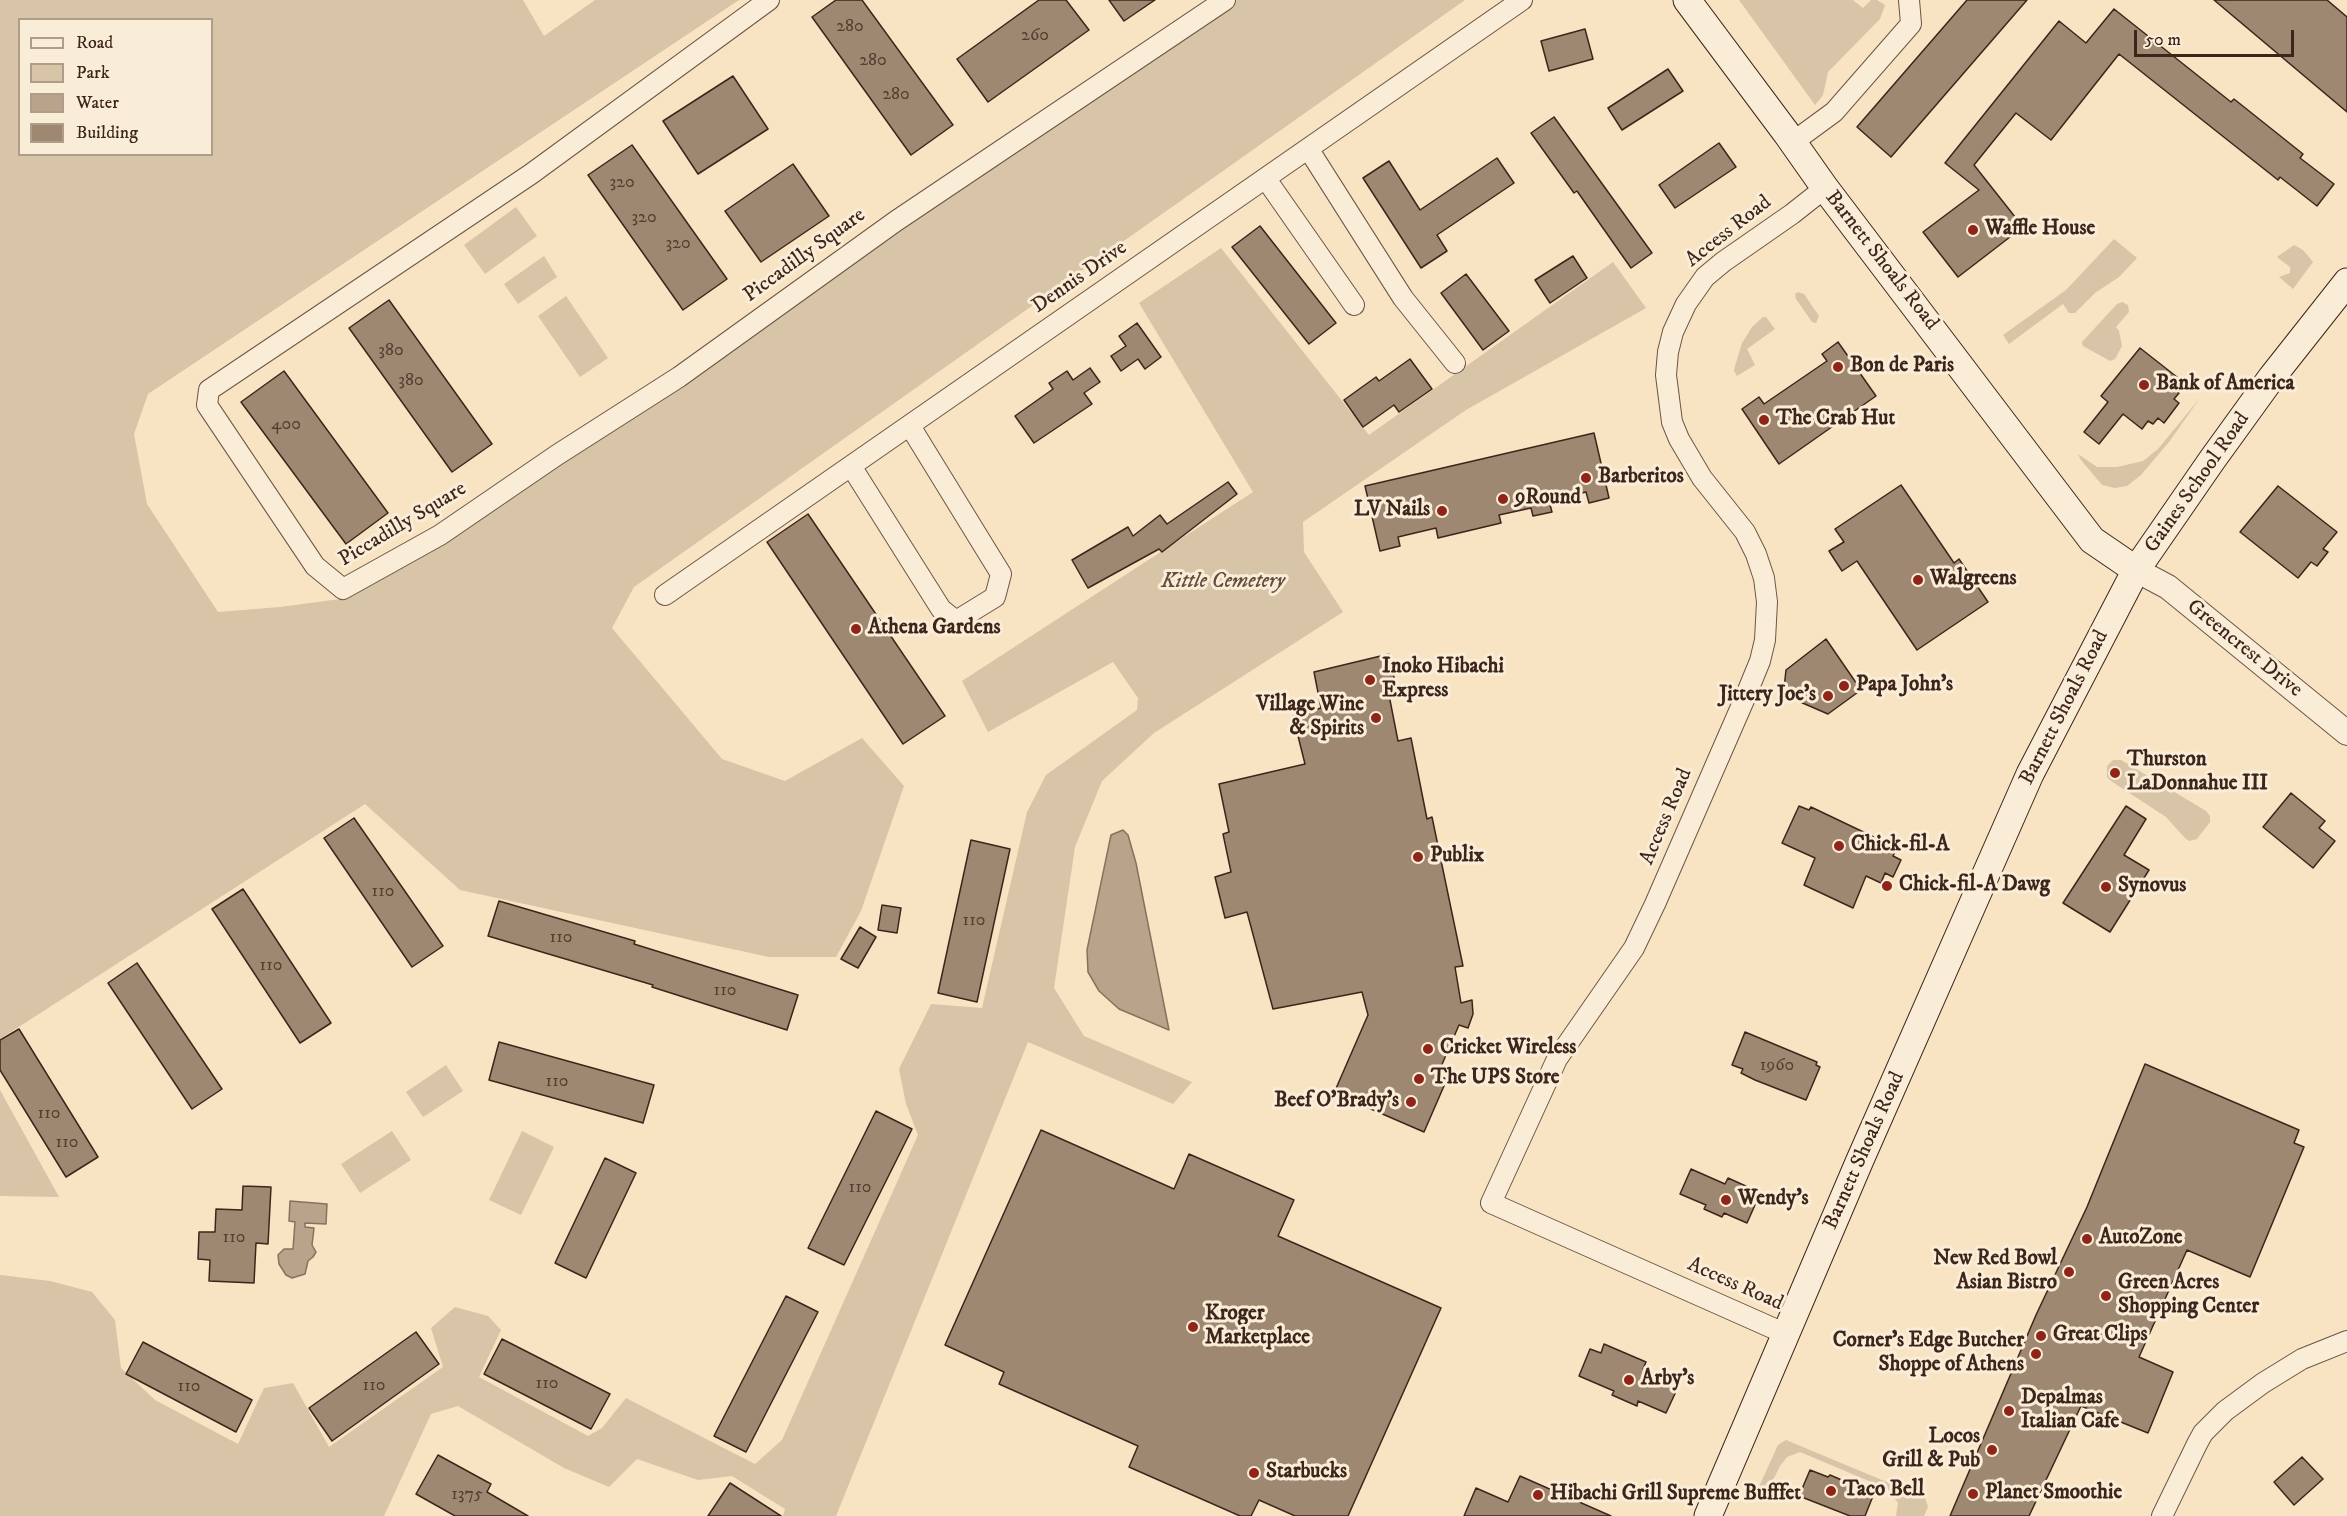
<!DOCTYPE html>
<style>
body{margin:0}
#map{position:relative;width:2347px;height:1516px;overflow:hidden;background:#f8e4c3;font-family:"IM FELL DW Pica",serif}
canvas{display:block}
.legend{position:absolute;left:18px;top:18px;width:195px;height:138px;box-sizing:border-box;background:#faedd8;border:2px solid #af9d8c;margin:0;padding:8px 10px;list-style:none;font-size:18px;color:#3e251b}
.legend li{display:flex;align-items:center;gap:12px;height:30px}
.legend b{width:30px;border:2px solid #af9d8c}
.scale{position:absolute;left:2134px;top:30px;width:160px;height:27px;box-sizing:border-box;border:3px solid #3e251b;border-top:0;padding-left:8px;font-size:18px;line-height:21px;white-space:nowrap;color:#3e251b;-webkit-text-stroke:4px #faedd8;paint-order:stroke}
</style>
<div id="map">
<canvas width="2347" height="1516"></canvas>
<ul class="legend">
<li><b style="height:8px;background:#faedd8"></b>Road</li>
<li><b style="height:16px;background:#d8c4a6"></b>Park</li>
<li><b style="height:16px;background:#b9a38a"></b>Water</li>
<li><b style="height:16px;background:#9f8872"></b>Building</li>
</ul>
<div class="scale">50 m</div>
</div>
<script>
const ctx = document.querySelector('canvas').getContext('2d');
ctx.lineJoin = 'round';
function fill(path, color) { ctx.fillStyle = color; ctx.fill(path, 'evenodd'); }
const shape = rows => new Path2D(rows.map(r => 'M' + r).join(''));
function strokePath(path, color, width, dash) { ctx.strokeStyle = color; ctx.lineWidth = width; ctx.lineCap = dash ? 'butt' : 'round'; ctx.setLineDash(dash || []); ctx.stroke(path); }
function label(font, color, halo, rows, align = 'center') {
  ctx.font = font + ' "IM FELL DW Pica",serif'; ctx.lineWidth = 6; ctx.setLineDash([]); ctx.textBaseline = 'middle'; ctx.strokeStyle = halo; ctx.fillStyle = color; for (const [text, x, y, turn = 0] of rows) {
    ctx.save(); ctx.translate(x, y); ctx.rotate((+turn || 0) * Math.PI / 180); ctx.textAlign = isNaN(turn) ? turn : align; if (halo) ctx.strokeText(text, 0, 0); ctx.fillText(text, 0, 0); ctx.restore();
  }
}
const green = shape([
 [0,0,523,0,544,36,595,0,739,0,148,394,134,434,147,504,218,612,280,607,340,599,1237,0,1465,0,634,587,612,628,722,759,785,781,862,738,904,786,861,911,836,957,769,957,460,890,365,804,0,1039],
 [20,20,212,20,212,154,20,154],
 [1739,0,1853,0,1863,8,1871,0,1877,0,1885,5,1880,19,1828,72,1823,95,1815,105],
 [516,207,537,236,485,274,464,245],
 [2114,239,2137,258,2119,277,2095,293,2075,313,2069,313,2063,304,2009,344,2003,335,2066,290],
 [2294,245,2303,250,2313,262,2293,289,2279,277,2290,273,2290,267,2277,257],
 [1221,248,1369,435,1613,262,1646,308,1466,410,1303,522,1304,552,1343,612,1154,733,1102,781,1075,847,1054,988,1084,1036,1192,1082,1173,1104,1028,1042,836,1516,783,1516,785,1509,732,1476,698,1480,637,1459,609,1487,564,1468,458,1406,431,1414,384,1516,0,1516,0,1275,50,1281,92,1292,115,1320,121,1368,155,1400,238,1444,264,1388,293,1383,329,1447,443,1367,431,1328,455,1307,488,1316,501,1330,479,1377,588,1436,602,1428,626,1398,755,1464,782,1440,918,1135,906,1104,899,1069,931,1004,982,1008,1027,812,1046,775,1137,710,1138,698,1113,662,988,732,962,681,1253,492,1139,303],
 [544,256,557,277,518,304,504,284],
 [1798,292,1804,294,1819,316,1816,323,1812,322,1796,299,1795,294],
 [566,296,608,358,580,377,538,316],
 [2122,302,2128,305,2129,312,2116,327,2119,331,2122,346,2115,359,2110,361,2083,346,2082,342,2117,304],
 [1763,317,1766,317,1775,329,1747,349,1755,365,1737,376,1734,371,1735,366,1742,343,1752,327],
 [2200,398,2169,442,2141,475,2127,486,2115,488,2102,485,2081,460,2078,454,2097,467,2117,467,2143,461,2158,449],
 [2121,760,2206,811,2210,816,2210,822,2197,839,2189,841,2185,838,2166,817,2111,781,2107,777,2107,766,2113,760],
 [446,1065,463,1091,423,1117,406,1092],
 [0,1090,59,1197,0,1196],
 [392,1131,411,1160,360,1193,341,1164],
 [522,1131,554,1147,521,1215,489,1200],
 [1786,1440,1925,1498,1928,1507,1924,1516,1896,1516,1898,1503,1888,1489,1800,1452,1787,1457,1780,1466,1766,1494,1752,1502,1778,1445]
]);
const water = shape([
 [1123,830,1128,835,1136,863,1169,1030,1119,1009,1099,991,1088,972,1087,950,1111,835,1123,830],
 [290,1201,327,1204,326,1224,305,1223,305,1227,314,1228,312,1245,316,1252,313,1257,308,1261,305,1274,292,1278,286,1275,279,1264,278,1255,284,1249,293,1249,295,1222,289,1221,290,1201]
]);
const building = shape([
 [836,0,862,0,953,125,911,155,812,17,836,0],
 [1039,0,1066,0,1089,30,988,102,957,59,1039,0],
 [1109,0,1155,0,1124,21,1109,0],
 [1967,0,2027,0,1891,157,1857,127,1967,0],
 [2214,0,2327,0,2347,17,2347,112,2214,0],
 [2114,9,2231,102,2234,99,2303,154,2300,158,2334,184,2317,206,2280,177,2278,180,2119,54,2051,140,2016,113,1974,165,2023,227,1958,277,1923,232,1979,190,1945,163,2059,21,2086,43,2114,9],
 [1585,29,1593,59,1549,71,1541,41,1585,29],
 [1668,69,1683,91,1622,130,1608,108,1668,69],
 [733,76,768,129,698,174,663,121,733,76],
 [1554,117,1652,253,1631,268,1577,191,1574,193,1531,133,1554,117],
 [1719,143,1736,167,1675,208,1659,185,1719,143],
 [632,145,727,279,683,310,588,175,632,145],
 [1497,158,1514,183,1437,235,1447,251,1421,268,1363,178,1389,161,1420,210,1497,158],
 [793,164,829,216,761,262,725,211,793,164],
 [1260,226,1336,323,1309,344,1232,247,1260,226],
 [1573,256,1587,278,1550,303,1535,280,1573,256],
 [1466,274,1509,331,1483,350,1441,293,1466,274],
 [389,300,492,444,452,472,349,328,389,300],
 [1137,323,1161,357,1145,369,1138,359,1121,371,1111,356,1126,346,1119,336,1137,323],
 [1838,342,1876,396,1779,464,1742,409,1759,397,1764,404,1827,361,1822,354,1838,342],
 [2140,348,2182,381,2175,389,2179,393,2174,399,2179,403,2164,423,2158,418,2153,424,2148,421,2142,429,2123,414,2099,444,2084,432,2108,402,2101,396,2140,348],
 [1410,359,1432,389,1399,412,1394,405,1363,427,1344,400,1376,377,1379,381,1410,359],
 [1090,368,1100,382,1084,393,1092,404,1034,443,1015,416,1053,389,1049,383,1067,371,1073,380,1090,368],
 [284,371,388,513,346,544,241,402,284,371],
 [1594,433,1609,498,1589,503,1586,492,1549,501,1552,512,1533,516,1531,508,1499,515,1501,523,1438,538,1436,528,1398,537,1400,546,1380,551,1365,486,1594,433],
 [1228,482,1237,494,1162,552,1159,549,1088,588,1072,560,1128,527,1133,536,1160,515,1167,524,1228,482],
 [1901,485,1954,563,1959,559,1988,602,1917,650,1857,561,1842,571,1829,551,1844,542,1835,529,1901,485],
 [2278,486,2337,532,2323,549,2328,552,2317,566,2311,562,2298,578,2240,532,2278,486],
 [808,514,945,716,903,744,767,542,808,514],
 [1826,639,1861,690,1828,714,1791,698,1784,688,1786,670,1826,639],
 [1389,654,1397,692,1389,695,1398,741,1411,738,1427,819,1432,817,1463,966,1455,967,1461,1003,1472,1000,1473,1014,1468,1028,1459,1025,1437,1076,1447,1079,1424,1132,1334,1093,1368,1015,1362,992,1273,1009,1247,912,1225,918,1215,877,1231,872,1223,834,1229,832,1219,784,1305,764,1293,716,1321,708,1314,672,1389,654],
 [2291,793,2325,821,2319,828,2335,841,2313,868,2263,827,2291,793],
 [1799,806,1809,810,1811,807,1897,848,1893,856,1901,860,1893,877,1885,873,1881,883,1866,876,1853,908,1804,885,1815,858,1782,843,1799,806],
 [2126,806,2146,819,2124,855,2149,870,2110,932,2063,903,2126,806],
 [354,818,443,946,412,967,324,838,354,818],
 [971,840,1010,849,977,1002,938,993,971,840],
 [243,889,331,1023,300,1043,212,909,243,889],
 [499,901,635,941,634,944,798,995,787,1030,652,987,653,985,488,936,499,901],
 [882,905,901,908,897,933,878,930,882,905],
 [860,927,876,937,858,968,841,959,860,927],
 [137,963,222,1089,192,1109,108,983,137,963],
 [19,1029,98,1157,66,1177,0,1070,0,1040,19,1029],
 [1745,1032,1817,1062,1816,1065,1820,1067,1806,1100,1755,1080,1741,1073,1743,1069,1732,1065,1745,1032],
 [499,1042,654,1085,643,1123,489,1080,499,1042],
 [2145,1064,2299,1130,2294,1143,2304,1147,2250,1277,2187,1250,2139,1357,2173,1372,2148,1433,2081,1406,2029,1516,1950,1516,2036,1315,2087,1207,2145,1064],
 [876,1111,912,1129,844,1265,808,1248,876,1111],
 [1041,1130,1174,1189,1189,1154,1294,1200,1278,1236,1441,1308,1348,1516,1295,1516,1259,1500,1251,1516,1240,1516,1129,1467,1138,1446,999,1384,1004,1372,945,1345,1041,1130],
 [605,1158,636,1173,586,1278,555,1263,605,1158],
 [1691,1169,1725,1184,1728,1178,1748,1187,1747,1190,1759,1196,1747,1223,1724,1213,1722,1217,1704,1209,1706,1205,1680,1194,1691,1169],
 [243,1186,271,1187,268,1244,256,1243,254,1283,209,1281,210,1260,198,1259,199,1232,215,1232,216,1209,242,1210,243,1186],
 [786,1296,818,1312,746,1452,714,1436,786,1296],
 [416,1332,439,1364,332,1441,309,1408,416,1332],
 [502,1339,610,1394,591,1429,484,1374,502,1339],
 [143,1342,252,1400,236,1432,126,1374,143,1342],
 [1604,1344,1646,1362,1643,1369,1679,1385,1666,1413,1638,1401,1637,1406,1612,1395,1614,1391,1579,1376,1590,1349,1601,1353,1604,1344],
 [438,1455,491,1484,487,1492,528,1516,455,1516,416,1494,438,1455],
 [2302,1457,2323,1479,2294,1505,2274,1482,2302,1457],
 [1810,1470,1828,1477,1830,1475,1844,1481,1843,1483,1873,1496,1865,1516,1850,1516,1799,1496,1810,1470],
 [1520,1476,1611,1516,1464,1516,1476,1488,1508,1502,1520,1476],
 [730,1483,781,1516,708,1516,730,1483]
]);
const minor = shape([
 [769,0,531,174,209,390,207,405,315,566,343,589,440,535,557,455,679,377,896,221,1225,0],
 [1793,142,1834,112,1911,24,1909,0],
 [1309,150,1403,298,1455,363],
 [1266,179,1354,305],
 [851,466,941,609,956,621,995,597,1001,574,910,426],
 [665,595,1522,0],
 [1786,1334,1491,1203,1557,1059,1634,948,1655,904,1744,700,1760,661,1765,640,1767,602,1764,578,1756,554,1745,532,1702,478,1679,439,1672,422,1666,375,1668,352,1673,332,1686,304,1705,277,1723,262,1792,214,1825,188],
 [2162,1516,2197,1444,2203,1433,2225,1411,2263,1383,2302,1359,2347,1341]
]);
const tertiary = shape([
 [2136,570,2168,587,2347,733]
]);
const secondary = shape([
 [1687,0,1787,134,1825,188,2092,540,2136,570],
 [1708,1516,1860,1160,2030,774,2123,595,2136,570,2212,460,2272,377,2347,282]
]);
const markers = [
 [1973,230,6,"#8f2418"],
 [1838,367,6,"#8f2418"],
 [2144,385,6,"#8f2418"],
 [1764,420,6,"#8f2418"],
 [1586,478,6,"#8f2418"],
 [1503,499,6,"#8f2418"],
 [1442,511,6,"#8f2418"],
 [1918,580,6,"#8f2418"],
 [856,629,6,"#8f2418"],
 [1370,680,6,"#8f2418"],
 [1844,686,6,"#8f2418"],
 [1828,696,6,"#8f2418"],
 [1376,718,6,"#8f2418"],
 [2115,773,6,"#8f2418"],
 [1839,846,6,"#8f2418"],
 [1418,857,6,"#8f2418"],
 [1887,886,6,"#8f2418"],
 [2106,887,6,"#8f2418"],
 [1428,1049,6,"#8f2418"],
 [1419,1079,6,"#8f2418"],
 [1411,1102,6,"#8f2418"],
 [1726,1200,6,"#8f2418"],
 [2087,1239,6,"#8f2418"],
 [2069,1272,6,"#8f2418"],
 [2106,1296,6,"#8f2418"],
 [1193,1327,6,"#8f2418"],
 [2041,1336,6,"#8f2418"],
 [2036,1354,6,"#8f2418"],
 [1629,1380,6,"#8f2418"],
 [2009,1411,6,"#8f2418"],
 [1992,1450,6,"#8f2418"],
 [1254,1473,6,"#8f2418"],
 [1831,1491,6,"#8f2418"],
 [1973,1494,6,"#8f2418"],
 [1538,1495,6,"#8f2418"]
];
const numberNames = [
 ["280",850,27],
 ["260",1035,36],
 ["280",873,61],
 ["280",896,95],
 ["320",622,183],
 ["320",644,218],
 ["320",678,244],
 ["380",391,351],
 ["380",411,381],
 ["400",286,425],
 ["110",383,892],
 ["110",974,921],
 ["110",561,938],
 ["110",271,966],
 ["110",725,991],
 ["1960",1777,1066],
 ["110",557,1082],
 ["110",49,1114],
 ["110",67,1143],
 ["110",860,1188],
 ["110",234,1238],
 ["110",547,1384],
 ["110",374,1386],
 ["110",189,1387],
 ["1375",467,1495]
];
const poiNames = [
 ["Waffle House",1985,230],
 ["Bon de Paris",1850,367],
 ["Bank of America",2156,385],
 ["The Crab Hut",1776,420],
 ["Barberitos",1598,478],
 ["9Round",1515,499],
 ["LV Nails",1430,511,"right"],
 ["Walgreens",1930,580],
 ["Athena Gardens",868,629],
 ["Inoko Hibachi",1382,668],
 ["Express",1382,692],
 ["Papa John's",1856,686],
 ["Jittery Joe's",1816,696,"right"],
 ["Village Wine",1364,706,"right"],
 ["& Spirits",1364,730,"right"],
 ["Thurston",2127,761],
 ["LaDonnahue III",2127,785],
 ["Chick-fil-A",1851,846],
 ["Publix",1430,857],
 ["Chick-fil-A Dawg",1899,886],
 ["Synovus",2118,887],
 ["Cricket Wireless",1440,1049],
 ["The UPS Store",1431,1079],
 ["Beef O'Brady's",1399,1102,"right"],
 ["Wendy's",1738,1200],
 ["AutoZone",2099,1239],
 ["New Red Bowl",2057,1260,"right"],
 ["Asian Bistro",2057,1284,"right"],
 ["Green Acres",2118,1284],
 ["Shopping Center",2118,1308],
 ["Kroger",1205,1315],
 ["Marketplace",1205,1339],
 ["Great Clips",2053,1336],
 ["Corner's Edge Butcher",2024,1342,"right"],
 ["Shoppe of Athens",2024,1366,"right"],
 ["Arby's",1641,1380],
 ["Depalmas",2021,1399],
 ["Italian Cafe",2021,1423],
 ["Locos",1980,1438,"right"],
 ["Grill & Pub",1980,1462,"right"],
 ["Starbucks",1266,1473],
 ["Taco Bell",1843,1491],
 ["Planet Smoothie",1985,1494],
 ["Hibachi Grill Supreme Bufffet",1550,1495]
];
const streetNames = [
 ["Access Road",1729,232,-38],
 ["Piccadilly Square",805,256,-36],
 ["Barnett Shoals Road",1881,261,52],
 ["Dennis Drive",1080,278,-35],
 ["Gaines School Road",2198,483,-55],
 ["Piccadilly Square",403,525,-31],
 ["Greencrest Drive",2244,649,39],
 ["Barnett Shoals Road",2065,708,-63],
 ["Access Road",1667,817,-67],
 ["Barnett Shoals Road",1865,1151,-66],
 ["Access Road",1735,1285,24]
];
const parkNames = [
 ["Kittle Cemetery",1223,583]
];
fill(green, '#d8c4a6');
fill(water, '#b9a38a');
strokePath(water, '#88715e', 1.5);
fill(building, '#9f8872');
strokePath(building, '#3e251b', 1.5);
strokePath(minor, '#6c5545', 22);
strokePath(tertiary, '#6c5545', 26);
strokePath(secondary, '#3e251b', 29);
strokePath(minor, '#faedd8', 20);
strokePath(tertiary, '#faedd8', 24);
strokePath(secondary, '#faedd8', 27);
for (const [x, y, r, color] of markers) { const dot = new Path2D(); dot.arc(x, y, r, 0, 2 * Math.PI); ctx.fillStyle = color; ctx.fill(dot); strokePath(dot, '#faedd8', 2); }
label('18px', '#563e31', null, numberNames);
label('bold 21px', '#3e251b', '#faedd8', poiNames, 'left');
label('21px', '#3e251b', '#faedd8', streetNames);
label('italic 21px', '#644d3e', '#faedd8', parkNames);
</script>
